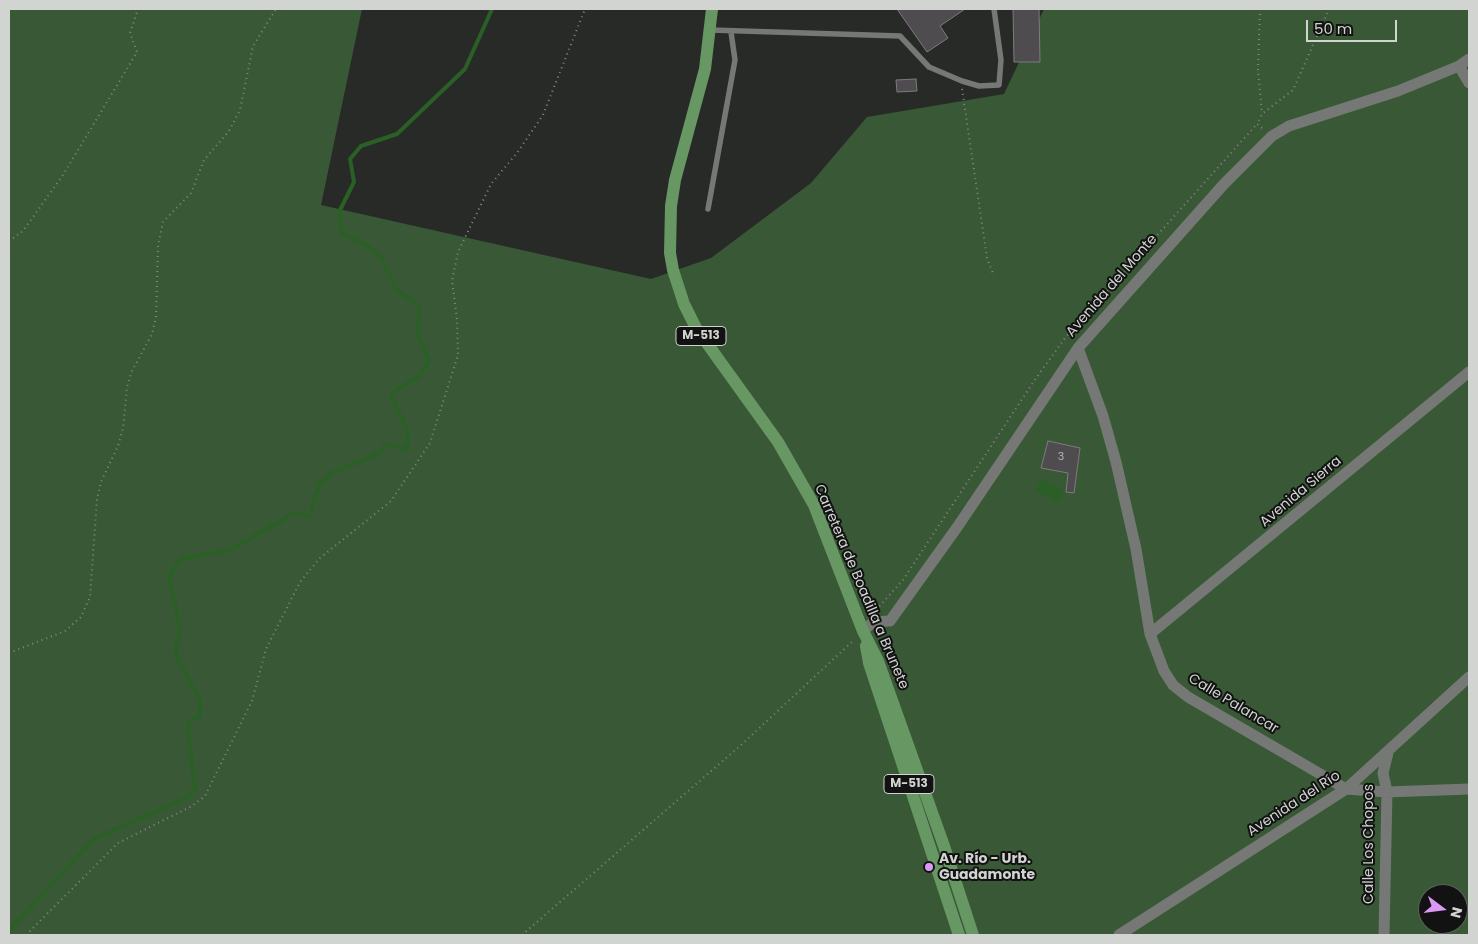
<!DOCTYPE html>
<meta charset="utf-8">
<style>
body{margin:0}
#map{position:relative;width:1478px;height:944px;overflow:hidden;background:#282a27;font-family:Poppins,sans-serif}
canvas{display:block}
.frame{position:absolute;inset:0;border:10px solid #d2d4d2;pointer-events:none}
.north{position:absolute;left:1418px;top:884px;width:50px;height:50px;box-sizing:border-box;background:#111211;border:1px solid #5e605e;border-radius:50%;rotate:105deg;font-size:14px;font-weight:700;line-height:20px;text-align:center;color:#d2d4d2}
.north::after{content:'';display:block;margin:auto;width:18px;height:22px;background:#dc99f4;clip-path:polygon(50% 0,100% 100%,50% 72%,0 100%)}
.scale{position:absolute;left:1306px;top:20px;width:91px;height:22px;box-sizing:border-box;border:2px solid #d2d4d2;border-top:0;padding-left:6px;font-size:15px;line-height:18px;white-space:nowrap;color:#d2d4d2;-webkit-text-stroke:4px #111211;paint-order:stroke}
</style>
<div id="map">
<canvas width="1478" height="944"></canvas>
<div class="frame"></div>
<div class="north">N</div>
<div class="scale">50 m</div>
</div>
<script>
const ctx = document.querySelector('canvas').getContext('2d');
ctx.lineJoin = 'round';
function fill(path, color) { ctx.fillStyle = color; ctx.fill(path, 'evenodd'); }
const shape = rows => new Path2D(rows.map(r => 'M' + r).join(''));
function strokePath(path, color, width, dash) { ctx.strokeStyle = color; ctx.lineWidth = width; ctx.lineCap = dash ? 'butt' : 'round'; ctx.setLineDash(dash || []); ctx.stroke(path); }
function label(font, color, halo, rows, align = 'center') {
  ctx.font = font + ' Poppins,sans-serif'; ctx.lineWidth = 4; ctx.setLineDash([]); ctx.textBaseline = 'middle'; ctx.strokeStyle = halo; ctx.fillStyle = color; for (const [text, x, y, turn = 0] of rows) {
    ctx.save(); ctx.translate(x, y); ctx.rotate((+turn || 0) * Math.PI / 180); ctx.textAlign = isNaN(turn) ? turn : align; if (halo) ctx.strokeText(text, 0, 0); ctx.fillText(text, 0, 0); ctx.restore();
  }
}
const green = shape([
 [9,9,362,9,321,205,651,279,711,258,811,183,867,117,1004,94,1044,9,1469,9,1469,935,9,935],
 [1428,894,1458,894,1458,924,1428,924]
]);
const water = shape([
 [1041,480,1064,490,1058,501,1036,491]
]);
const stream = shape([
 [9,930,94,839,186,798,195,790,188,734,189,721,200,716,200,700,175,654,180,629,169,576,181,559,230,550,294,513,309,517,319,485,331,473,374,456,387,444,407,449,407,429,391,397,396,390,418,377,429,361,418,334,419,306,396,289,382,259,368,246,342,233,339,212,354,182,350,159,361,146,397,134,465,69,492,9]
]);
const building = shape([
 [897,9,965,9,940,26,948,38,927,52,897,9],
 [1013,9,1039,9,1040,62,1014,62,1013,9],
 [916,79,917,91,897,92,896,80,916,79],
 [1048,441,1080,448,1074,493,1066,492,1068,473,1041,468,1048,441]
]);
const path = shape([
 [1260,9,1258,70,1262,114],
 [962,89,987,258,994,276],
 [1262,128,1257,124,1262,114,1293,90,1329,9],
 [9,241,23,231,63,175,137,52,130,33,138,9],
 [876,610,903,580,1034,381,1065,338,1257,124],
 [9,653,65,631,81,617,90,597,97,499,101,482,118,446,123,428,127,387,132,371,152,334,156,317,158,246,163,222,191,193,204,160,229,131,240,110,253,46,276,9],
 [26,935,118,843,192,806,205,796,252,701,266,649,300,582,320,558,391,501,430,443,458,355,457,319,452,281,458,252,491,184,517,153,543,115,585,9],
 [522,935,740,746,854,640]
]);
const service = shape([
 [711,30,900,36,929,67,962,81,979,86,999,85,1001,60,994,9],
 [708,209,735,60,731,32]
]);
const minor = shape([
 [1459,66,1469,83],
 [1078,348,1103,416,1116,462,1136,549,1150,634,1164,671,1173,685,1188,697,1346,789,1387,792,1469,789],
 [863,631,873,622,890,621,958,526,1078,348,1224,184,1272,136,1289,126,1398,91,1459,66,1469,59],
 [1150,634,1469,372],
 [1119,935,1346,789,1469,677],
 [1384,935,1387,792,1383,773,1388,753]
]);
const primary = shape([
 [712,9,705,69,675,180,671,206,670,253,673,270,684,304,696,328,778,442,814,505,863,631,878,661,944,846,973,935],
 [866,646,869,663,959,935]
]);
const markers = [
 [929,867,5,"#dc99f4"]
];
const numberNames = [
 ["3",1061,457]
];
const shields = [
 [701,336,50],
 [909,784,50]
];
const shieldNames = [
 ["M-513",701,336],
 ["M-513",909,784]
];
const streetNames = [
 ["Avenida del Monte",1112,286,-49],
 ["Avenida Sierra",1301,492,-40],
 ["Carretera de Boadilla a Brunete",861,587,67],
 ["Calle Palancar",1233,704,31],
 ["Avenida del Río",1294,804,-33],
 ["Calle Los Chopos",1369,844,-90]
];
const poiNames = [
 ["Av. Río - Urb.",939,859],
 ["Guadamonte",939,875]
];
fill(green, '#395836');
fill(water, '#2a6025');
strokePath(stream, '#2a6025', 4);
fill(building, '#4e4c4f');
strokePath(building, '#7d7b7e', 1);
strokePath(path, '#858784', 2, [1, 4]);
strokePath(service, '#757875', 5.5);
strokePath(minor, '#757875', 11);
strokePath(primary, '#679762', 12);
for (const [x, y, r, color] of markers) { const dot = new Path2D(); dot.arc(x, y, r, 0, 2 * Math.PI); ctx.fillStyle = color; ctx.fill(dot); strokePath(dot, '#111211', 2); }
label('11px', '#b1b2b1', null, numberNames);
for (const [x, y, w] of shields) { const box = new Path2D(); box.roundRect(x - w / 2, y - 9.5, w, 19, 4); ctx.fillStyle = '#111211'; ctx.fill(box); strokePath(box, '#d2d4d2', 1); }
label('bold 12px', '#d2d4d2', null, shieldNames);
label('14px', '#d2d4d2', '#111211', streetNames);
label('bold 14px', '#d2d4d2', '#111211', poiNames, 'left');
</script>
